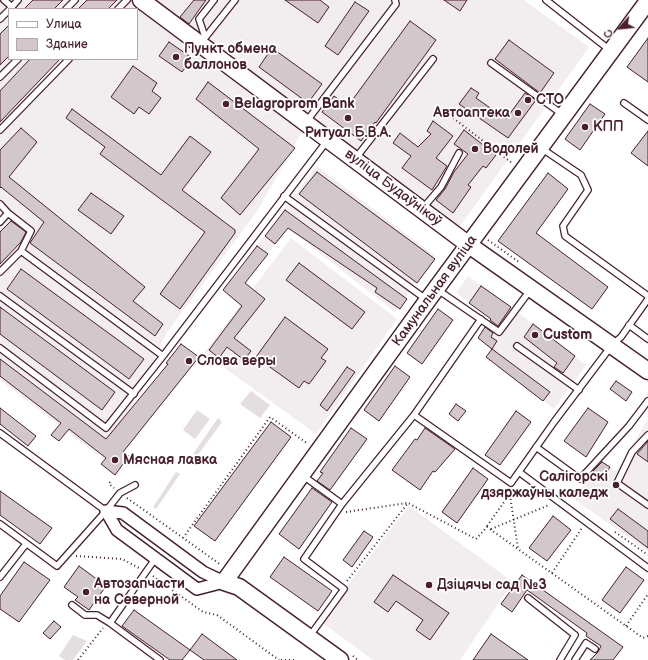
<!DOCTYPE html>
<meta charset="utf-8">
<style>
body{margin:0}
#map{position:relative;width:648px;height:660px;overflow:hidden;background:#fff;font-family:"Balsamiq Sans",sans-serif}
canvas{display:block}
.legend{position:absolute;left:8px;top:8px;width:130px;height:52px;box-sizing:border-box;background:#fff;border:1px solid #b7a5aa;margin:0;padding:5px 7px;list-style:none;font-size:12px;color:#4a1f2b}
.legend li{display:flex;align-items:center;gap:8px;height:20px}
.legend b{width:20px;border:1px solid #b7a5aa}
.north{position:absolute;left:600px;top:8px;width:40px;height:40px;-webkit-text-stroke:3px #fff;paint-order:stroke;rotate:243deg;font-size:11px;font-weight:700;line-height:16px;text-align:center;color:#4a1f2b}
.north::after{content:'';display:block;margin:auto;width:14px;height:18px;background:#4a1f2b;clip-path:polygon(50% 0,100% 100%,50% 72%,0 100%)}
</style>
<div id="map">
<canvas width="648" height="660"></canvas>
<ul class="legend">
<li><b style="height:5px;background:#fff"></b>Улица</li>
<li><b style="height:11px;background:#d2c7cb"></b>Здание</li>
</ul>
<div class="north">С</div>
</div>
<script>
const ctx = document.querySelector('canvas').getContext('2d');
ctx.lineJoin = 'round';
function fill(path, color) { ctx.fillStyle = color; ctx.fill(path, 'evenodd'); }
const shape = rows => new Path2D(rows.map(r => 'M' + r).join(''));
function strokePath(path, color, width, dash) { ctx.strokeStyle = color; ctx.lineWidth = width; ctx.lineCap = dash ? 'butt' : 'round'; ctx.setLineDash(dash || []); ctx.stroke(path); }
function label(font, color, halo, rows, align = 'center') {
  ctx.font = font + ' "Balsamiq Sans",sans-serif'; ctx.lineWidth = 3.5; ctx.setLineDash([]); ctx.textBaseline = 'middle'; ctx.strokeStyle = halo; ctx.fillStyle = color; for (const [text, x, y, turn = 0] of rows) {
    ctx.save(); ctx.translate(x, y); ctx.rotate((+turn || 0) * Math.PI / 180); ctx.textAlign = isNaN(turn) ? turn : align; if (halo) ctx.strokeText(text, 0, 0); ctx.fillText(text, 0, 0); ctx.restore();
  }
}
const built = shape([
 [0,0,133,0,305,126,258,210,167,332,134,403,98,455,0,380],
 [9,9,137,9,137,59,9,59],
 [148,0,524,0,589,47,458,229],
 [317,166,435,256,395,312,288,228,233,298,223,290],
 [291,238,397,319,316,434,204,353],
 [468,276,511,307,586,365,554,409,486,357,492,349,478,338,491,318,456,293],
 [648,419,648,551,574,499,600,461,616,471],
 [409,506,513,582,460,660,373,660,320,621]
]);
const green = shape([
 [251,391,270,405,260,418,240,404],
 [197,410,210,419,195,439,183,430],
 [218,418,222,422,197,456,193,454],
 [176,472,180,474,156,509,153,507],
 [73,635,87,641,73,660,65,660,59,656]
]);
const building = shape([
 [33,0,63,0,54,9,24,9,33,0],
 [87,0,117,0,108,9,78,9,87,0],
 [194,0,206,0,189,24,180,17,194,0],
 [285,0,320,0,329,7,318,23,285,0],
 [444,0,467,0,460,11,444,0],
 [355,2,369,11,338,55,325,46,355,2],
 [410,21,436,40,376,123,375,122,361,141,322,112,334,96,348,106,410,21],
 [9,25,9,56,0,65,0,34,9,25],
 [648,38,648,82,627,67,648,38],
 [509,40,554,73,540,93,495,59,509,40],
 [169,42,192,58,182,72,159,56,169,42],
 [272,48,322,84,308,103,259,67,272,48],
 [30,59,60,59,0,122,0,91,30,59],
 [133,66,157,83,152,91,161,98,149,114,139,107,134,114,111,97,133,66],
 [208,82,295,148,240,215,221,198,259,149,196,99,208,82],
 [471,88,479,93,476,98,506,119,525,93,536,100,508,138,459,104,471,88],
 [590,104,605,114,580,150,565,139,590,104],
 [72,109,161,175,190,136,211,152,182,190,235,230,235,233,180,309,160,294,205,232,100,154,105,147,66,118,72,109],
 [433,121,453,136,436,158,447,166,432,190,402,168,411,156,393,143,400,133,418,147,431,134,427,131,433,121],
 [21,128,37,142,9,177,145,287,133,301,163,324,155,336,30,243,44,222,1,187,0,188,0,150,21,128],
 [464,130,496,155,486,168,483,166,468,185,471,187,453,213,436,200,445,189,454,172,468,154,454,144,464,130],
 [648,131,648,166,631,153,648,131],
 [317,172,435,259,417,283,299,194,317,172],
 [548,173,568,189,536,233,608,287,592,309,498,241,548,173],
 [91,193,124,216,111,234,78,210,91,193],
 [285,210,407,299,400,309,375,292,377,288,288,228,275,244,265,236,285,210],
 [11,221,26,232,21,242,0,264,0,232,11,221],
 [257,246,268,254,245,283,265,299,234,338,251,351,244,360,227,347,219,358,209,350,242,306,223,290,257,246],
 [299,263,365,312,352,329,286,280,299,263],
 [21,269,144,359,129,379,7,289,21,269],
 [481,286,511,307,498,326,490,320,491,319,469,303,481,286],
 [0,307,115,392,102,410,0,334,0,307],
 [438,309,453,320,422,364,407,353,438,309],
 [285,317,328,349,321,358,326,361,309,384,304,381,299,388,256,357,285,317],
 [533,324,575,356,563,373,554,367,557,363,524,337,533,324],
 [485,327,493,333,491,337,497,341,492,349,478,338,485,327],
 [181,344,199,357,123,452,129,456,115,475,101,464,106,458,69,429,59,441,51,435,61,423,0,376,0,359,106,439,168,364,166,363,181,344],
 [492,349,550,392,543,401,486,357,492,349],
 [395,366,410,377,379,421,364,410,395,366],
 [347,367,355,372,327,411,320,405,347,367],
 [616,381,632,392,626,401,610,389,616,381],
 [456,404,466,411,458,421,449,414,456,404],
 [0,408,36,436,28,446,0,424,0,408],
 [588,408,608,422,586,457,564,441,588,408],
 [516,411,531,422,500,465,485,455,516,411],
 [271,422,291,437,215,541,194,526,271,422],
 [351,428,367,439,330,490,317,481,323,473,320,472,351,428],
 [425,428,455,449,435,472,433,471,420,490,392,470,415,439,417,440,425,428],
 [648,441,648,462,637,454,648,441],
 [602,462,610,467,603,478,593,471,602,462],
 [473,468,488,479,457,523,442,512,473,468],
 [312,488,332,502,299,549,279,534,312,488],
 [0,491,52,528,40,544,0,515,0,491],
 [618,509,648,531,648,548,610,519,618,509],
 [553,516,571,530,547,561,529,548,553,516],
 [364,531,373,537,352,567,343,560,364,531],
 [284,557,332,591,318,611,270,577,284,557],
 [24,562,50,580,19,622,0,609,0,596,24,562],
 [79,566,106,586,89,610,75,600,78,597,64,587,79,566],
 [626,567,644,580,620,613,602,600,626,567],
 [393,575,449,613,430,640,416,630,423,620,396,601,388,612,374,602,393,575],
 [522,575,623,647,613,660,590,660,598,652,601,646,586,636,587,633,527,590,512,612,501,604,522,575],
 [134,610,190,650,182,660,170,660,122,626,134,610],
 [54,621,61,627,50,639,43,633,54,621],
 [202,634,237,660,204,660,190,650,202,634],
 [491,634,528,660,473,660,491,634]
]);
const path = shape([
 [453,118,512,163],
 [488,240,519,262],
 [110,482,109,484,114,488],
 [510,495,518,549],
 [127,498,221,565],
 [346,512,407,503],
 [487,526,512,491],
 [491,529,549,505],
 [615,532,648,555],
 [183,538,270,417,308,444],
 [76,556,122,559,139,568],
 [552,573,582,528],
 [153,576,203,612,217,615,279,660],
 [347,581,408,503,476,539,487,527,643,638,648,636],
 [626,626,648,594],
 [353,656,358,660],
 [78,660,103,628],
 [281,660,295,660]
]);
const lane = shape([
 [4,0,12,7],
 [546,0,611,51],
 [10,9,18,0],
 [66,9,75,0],
 [118,9,127,0],
 [0,19,9,10],
 [205,37,199,19,214,0],
 [200,44,235,0],
 [491,63,562,114],
 [0,77,18,59],
 [624,103,648,120],
 [306,122,396,4,395,0],
 [0,130,69,59],
 [541,148,581,175,588,190,563,226,565,236,648,296],
 [355,159,433,59],
 [284,196,427,300],
 [0,204,8,213,31,231,21,251,0,272],
 [422,209,441,187,459,153],
 [0,222,8,213],
 [21,251,163,356,327,141],
 [438,290,499,332,531,289],
 [0,296,134,394],
 [481,319,414,415,511,483,554,422,612,345,621,337,648,299],
 [629,325,648,339],
 [517,346,579,390],
 [0,348,106,428,163,356],
 [0,433,106,511],
 [648,435,632,452,617,483,648,505],
 [536,447,580,479,629,426,648,401],
 [519,472,648,568],
 [302,475,342,504,414,415],
 [0,524,57,566,106,511,120,493,135,485],
 [155,559,110,623,160,660],
 [0,577,26,544],
 [528,598,575,635,560,660],
 [72,605,85,615,97,615,110,623],
 [309,637,344,589,304,559,342,504],
 [575,660,586,643,595,649]
]);
const street = shape([
 [106,511,117,530,197,589,224,582],
 [106,511,123,513,203,572,224,582]
]);
const secondary = shape([
 [141,0,469,245,648,371],
 [340,660,239,587,224,582,427,301,648,1]
]);
const markers = [
 [176,57,4,"#4a1f2b"],
 [528,100,4,"#4a1f2b"],
 [226,104,4,"#4a1f2b"],
 [518,113,4,"#4a1f2b"],
 [348,118,4,"#4a1f2b"],
 [585,127,4,"#4a1f2b"],
 [475,149,4,"#4a1f2b"],
 [535,335,4,"#4a1f2b"],
 [189,361,4,"#4a1f2b"],
 [115,460,4,"#4a1f2b"],
 [616,485,4,"#4a1f2b"],
 [429,585,4,"#4a1f2b"],
 [86,592,4,"#4a1f2b"]
];
const poiNames = [
 ["Пункт обмена",184,49],
 ["баллонов",184,65],
 ["СТО",536,100],
 ["Belagroprom Bank",234,104],
 ["Автоаптека",510,113,"right"],
 ["КПП",593,127],
 ["Ритуал Б.В.А.",348,133,"center"],
 ["Водолей",483,149],
 ["Custom",543,335],
 ["Слова веры",197,361],
 ["Мясная лавка",123,460],
 ["Салігорскі",608,477,"right"],
 ["дзяржаўны каледж",608,493,"right"],
 ["Автозапчасти",94,584],
 ["на Северной",94,600],
 ["Дзіцячы сад №3",437,585]
];
const streetNames = [
 ["вуліца Будаўнікоў",393,188,37],
 ["Камунальная вуліца",435,291,-54]
];
fill(built, '#f2eeef');
fill(green, '#e5dee0');
fill(building, '#d2c7cb');
strokePath(building, '#4a1f2b', 1);
strokePath(lane, '#4a1f2b', 8);
strokePath(street, '#4a1f2b', 14);
strokePath(secondary, '#4a1f2b', 19);
strokePath(path, '#4a1f2b', 2, [1, 3]);
strokePath(lane, '#fff', 5.5);
strokePath(street, '#fff', 11);
strokePath(secondary, '#fff', 16);
for (const [x, y, r, color] of markers) { const dot = new Path2D(); dot.arc(x, y, r, 0, 2 * Math.PI); ctx.fillStyle = color; ctx.fill(dot); strokePath(dot, '#fff', 1.5); }
label('bold 14px', '#4a1f2b', '#fff', poiNames, 'left');
label('14px', '#4a1f2b', '#fff', streetNames);
</script>
